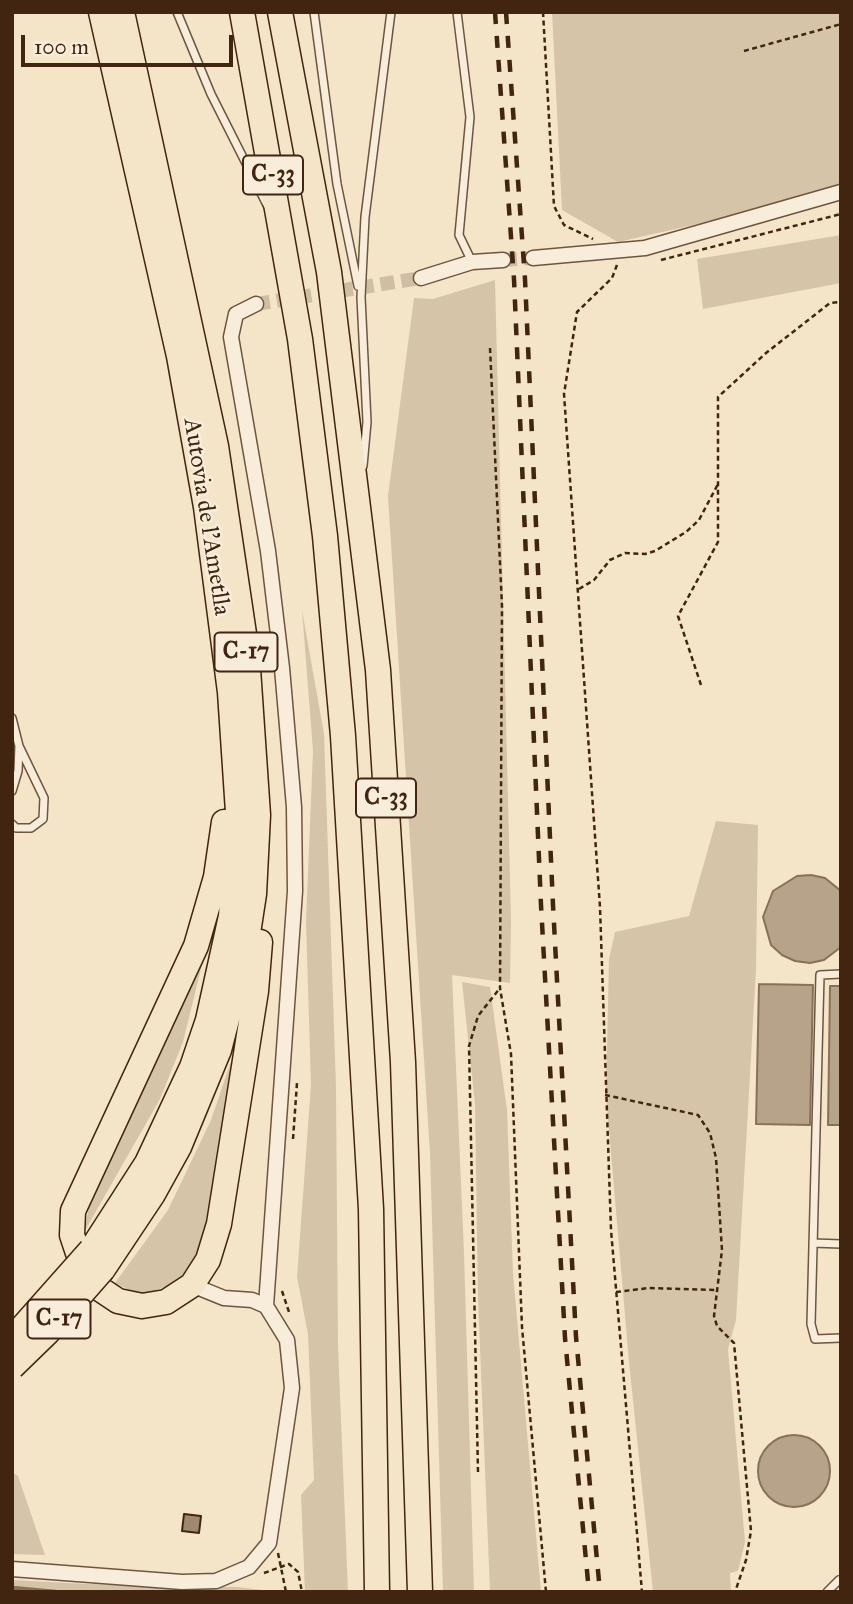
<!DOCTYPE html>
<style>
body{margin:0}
#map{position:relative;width:853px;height:1604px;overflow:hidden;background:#f4e4c8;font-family:"IM FELL Great Primer",serif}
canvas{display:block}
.frame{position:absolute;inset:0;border:14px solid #412510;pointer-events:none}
.scale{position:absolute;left:21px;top:35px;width:212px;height:32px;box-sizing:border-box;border:4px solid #412510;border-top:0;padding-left:9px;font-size:21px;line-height:24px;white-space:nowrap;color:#412510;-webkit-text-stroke:5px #f8eddb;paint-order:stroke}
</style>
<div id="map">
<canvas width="853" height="1604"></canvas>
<div class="frame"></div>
<div class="scale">100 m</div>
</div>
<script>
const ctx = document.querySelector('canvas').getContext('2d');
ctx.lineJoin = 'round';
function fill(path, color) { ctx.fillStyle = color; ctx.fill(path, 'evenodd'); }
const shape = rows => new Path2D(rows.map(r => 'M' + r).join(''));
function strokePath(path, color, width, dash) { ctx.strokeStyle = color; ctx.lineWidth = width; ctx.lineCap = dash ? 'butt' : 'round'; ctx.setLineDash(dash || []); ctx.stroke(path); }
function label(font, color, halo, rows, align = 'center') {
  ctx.font = font + ' "IM FELL Great Primer",serif'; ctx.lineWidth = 5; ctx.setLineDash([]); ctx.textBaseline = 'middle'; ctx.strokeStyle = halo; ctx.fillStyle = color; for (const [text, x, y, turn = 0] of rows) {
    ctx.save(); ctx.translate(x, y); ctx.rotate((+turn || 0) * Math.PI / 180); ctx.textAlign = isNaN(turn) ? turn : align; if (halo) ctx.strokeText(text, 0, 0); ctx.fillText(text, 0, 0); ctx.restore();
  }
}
const green = shape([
 [552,12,841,12,841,184,786,204,618,242,562,210],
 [841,235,841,283,703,309,697,259],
 [495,280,511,920,510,983,452,975,464,1253,474,1592,443,1592,430,1153,388,496,414,298,433,299],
 [302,610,324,734,336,1087,338,1346,348,1592,305,1592,301,1495,314,1480,308,1334,297,1277,311,1085,306,921,313,751],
 [716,821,758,825,756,969,736,1320,728,1349,745,1542,738,1571,730,1573,731,1592,653,1592,629,1362,606,1095,609,959,615,932,689,916],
 [210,932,183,1042,160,1099,83,1234,91,1199],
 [462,982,490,987,507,1110,513,1273,541,1592,490,1592,478,1299,475,1104],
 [242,1029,215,1186,201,1242,191,1267,176,1282,142,1296,115,1283,168,1210,211,1120],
 [12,1472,18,1476,45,1555,12,1554],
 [12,1580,87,1584,238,1587,279,1592,12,1592]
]);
const water = shape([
 [811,875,825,878,841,891,841,947,824,960,810,963,795,961,782,955,771,945,763,917,773,891,797,876,811,875],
 [759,984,813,985,810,1125,756,1124,759,984],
 [830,986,841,986,841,1125,828,1125,830,986],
 '758 1471a36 36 0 1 1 72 0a36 36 0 1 1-72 0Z'
]);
const stream = shape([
 [12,1588,56,1592]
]);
const building = shape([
 [184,1514,201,1516,199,1533,182,1531,184,1514]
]);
const minorTunnel = shape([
 [503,260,533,258],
 [256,304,421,278]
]);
const path = shape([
 [543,12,554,206,564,225,593,239],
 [744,51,841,24],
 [661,260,841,214],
 [617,265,612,278,577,312,564,394,600,907,611,1230,642,1592],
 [490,348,502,606,500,988,511,1054,522,1327,546,1592],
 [579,589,594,580,610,560,625,553,645,554,655,551,686,532,699,520,718,484],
 [701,685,678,616,718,542,718,397,766,353,830,303,841,302],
 [605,1095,698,1115,710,1133,716,1158,722,1250,714,1316,717,1326,734,1343,751,1531,746,1560,735,1592],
 [293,1139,297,1083],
 [282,1291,290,1315],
 [616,1292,649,1288,715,1290],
 [478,1472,469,1046,478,1016,500,988],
 [278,1553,286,1592],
 [264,1573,289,1564,298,1572,302,1592]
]);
const service = shape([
 [177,12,211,94,267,205],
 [314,12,337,184,358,286],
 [457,12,470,117,459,235,472,262],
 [363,466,367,422,361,297,365,217,391,12],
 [12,718,19,746,18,771,12,791],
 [12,824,16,828,31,828,43,819,44,798,19,746],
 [841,974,820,975,811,1324,815,1339,841,1338],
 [813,1243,841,1244],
 [827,1592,839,1580]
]);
const minor = shape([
 [533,258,645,248,841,192],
 [421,278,472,262,503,260],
 [256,304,236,314,231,337,268,551,282,668,294,807,295,891,266,1306],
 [12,1569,182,1582,216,1581,249,1567,269,1543,292,1388,287,1340,266,1306,252,1300,224,1298,192,1285]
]);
const motorway = shape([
 [242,12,300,339,325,536,343,736,371,1209,377,1592],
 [280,12,329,272,378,670,403,1062,420,1592],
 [224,822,216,877,196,946,73,1211,72,1235,83,1268,97,1287,118,1301,142,1306,166,1302,192,1285,208,1260,219,1224,256,991,260,942],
 [91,1250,147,1163,192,1067,208,1020,231,916,238,812,230,692,206,507,179,356,101,12],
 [103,1269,153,1194,179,1147,219,1050,246,946,254,894,258,815,247,654,216,446,122,12]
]);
const rail = shape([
 [495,12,514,279,541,905,565,1338,589,1592],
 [506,12,525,279,553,905,576,1337,600,1592]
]);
const motorwayBridge = shape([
 [12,1339,91,1250],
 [12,1367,47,1333,103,1269]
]);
const shields = [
 [273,175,60],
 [246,652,63],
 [386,798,60],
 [59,1319,63]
];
const shieldNames = [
 ["C-33",273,175],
 ["C-17",246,652],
 ["C-33",386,798],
 ["C-17",59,1319]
];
const streetNames = [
 ["Autovia de l'Ametlla",206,517,81]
];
fill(green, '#d6c4a9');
fill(water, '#b7a389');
strokePath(water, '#887159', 2);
strokePath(stream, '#887159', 4.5);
fill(building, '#9e8870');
strokePath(building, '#412510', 2);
strokePath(minorTunnel, '#d0bea3', 14, [14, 7]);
strokePath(service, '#6e553e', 10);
strokePath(minor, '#6e553e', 17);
strokePath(motorway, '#412510', 27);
strokePath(path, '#412510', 2.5, [5, 3.5]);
strokePath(service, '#f8eddb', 7);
strokePath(minor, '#f8eddb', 14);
strokePath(motorway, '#f4e4c8', 24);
strokePath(rail, '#412510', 4.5, [12, 12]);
strokePath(motorwayBridge, '#412510', 27, []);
strokePath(motorwayBridge, '#f4e4c8', 24);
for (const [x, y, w] of shields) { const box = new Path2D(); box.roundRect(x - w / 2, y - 19.5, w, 39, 5); ctx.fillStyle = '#f8eddb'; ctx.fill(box); strokePath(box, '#412510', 2); }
label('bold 23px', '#412510', null, shieldNames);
label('24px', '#412510', '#f8eddb', streetNames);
</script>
